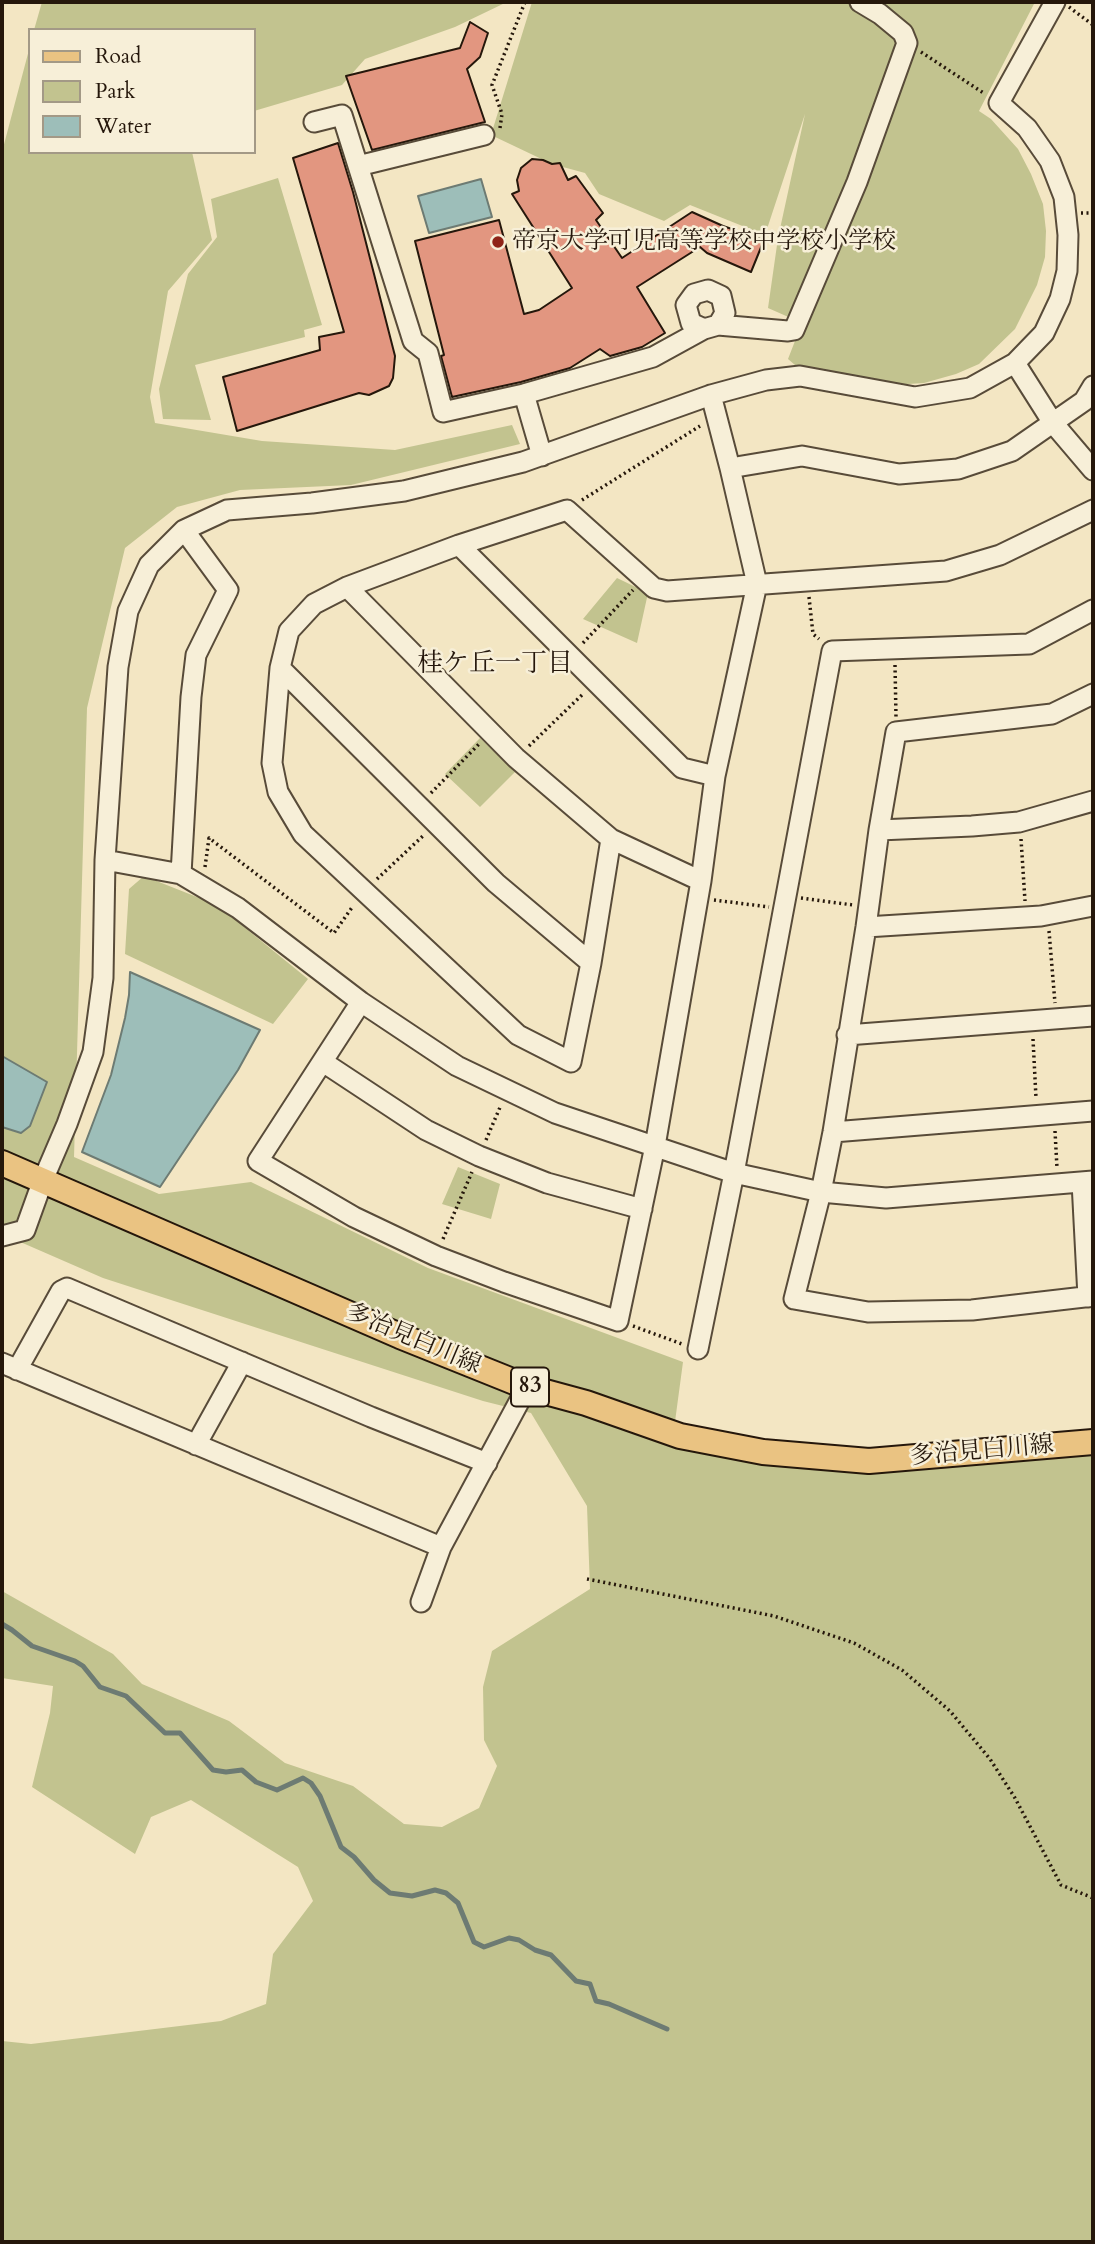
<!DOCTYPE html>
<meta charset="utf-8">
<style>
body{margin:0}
#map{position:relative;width:1095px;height:2244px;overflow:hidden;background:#f3e6c3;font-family:Cardo,serif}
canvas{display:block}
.frame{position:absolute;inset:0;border:4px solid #25170b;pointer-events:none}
.legend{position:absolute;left:28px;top:28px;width:228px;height:126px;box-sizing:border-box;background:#f7efd8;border:2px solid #a39986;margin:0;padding:9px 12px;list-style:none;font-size:21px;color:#25170b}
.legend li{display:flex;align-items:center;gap:14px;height:35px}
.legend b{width:35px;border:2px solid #a39986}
</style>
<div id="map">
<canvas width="1095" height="2244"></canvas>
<div class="frame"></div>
<ul class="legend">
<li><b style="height:9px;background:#eac382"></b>Road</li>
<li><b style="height:19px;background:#c2c38f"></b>Park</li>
<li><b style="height:19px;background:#9dbeb9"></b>Water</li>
</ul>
</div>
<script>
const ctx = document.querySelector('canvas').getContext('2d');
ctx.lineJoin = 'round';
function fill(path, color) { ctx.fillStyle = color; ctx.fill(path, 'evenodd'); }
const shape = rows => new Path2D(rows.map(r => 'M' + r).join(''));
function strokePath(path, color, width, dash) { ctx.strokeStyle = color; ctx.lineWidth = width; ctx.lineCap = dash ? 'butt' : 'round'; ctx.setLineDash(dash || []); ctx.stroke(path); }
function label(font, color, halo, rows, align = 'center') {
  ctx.font = font + ' Cardo,"Noto Serif JP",serif'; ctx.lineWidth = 5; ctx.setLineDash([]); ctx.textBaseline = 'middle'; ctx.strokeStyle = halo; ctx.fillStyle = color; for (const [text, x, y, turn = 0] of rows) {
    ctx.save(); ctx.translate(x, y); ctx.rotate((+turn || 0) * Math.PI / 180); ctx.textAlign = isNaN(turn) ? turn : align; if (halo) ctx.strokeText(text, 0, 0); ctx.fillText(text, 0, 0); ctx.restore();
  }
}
const green = shape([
 [42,2,507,2,455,27,365,59,342,85,254,111,254,30,34,30],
 [532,2,1035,2,979,111,991,119,1018,149,1031,174,1043,204,1046,231,1045,257,1037,285,1015,329,979,364,956,374,924,383,892,385,795,365,788,359,802,323,768,308,778,238,805,114,765,235,690,205,664,221,599,194,585,173,552,164,491,135],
 [30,46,30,152,192,152,212,240,168,291,150,397,155,423,262,441,395,450,512,425,520,444,351,485,240,490,177,507,125,548,87,708,74,1157,159,1194,251,1182,428,1268,683,1362,672,1444,871,1472,1093,1455,1093,2242,2,2242,2,2041,31,2044,221,2021,266,2004,273,1954,313,1901,298,1867,191,1800,151,1817,135,1854,32,1787,50,1713,53,1686,2,1678,2,1591,113,1654,142,1684,229,1721,285,1763,353,1786,404,1824,442,1827,479,1808,497,1766,484,1740,483,1687,492,1651,590,1589,587,1506,531,1413,483,1401,103,1278,2,1234,2,152],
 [278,178,322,325,304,330,305,337,195,365,211,420,163,419,159,389,188,274,217,237,211,199],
 [617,578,648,593,637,643,583,619],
 [480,738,515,772,480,807,445,774],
 [144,876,217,905,308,979,273,1024,125,954,129,889],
 [458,1167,500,1184,491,1219,442,1204]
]);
const water = shape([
 [481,179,492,217,429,233,418,196,481,179],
 [130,972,260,1030,238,1070,160,1187,82,1152,111,1075,125,1018,129,995,130,972],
 [2,1056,47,1082,30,1126,21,1133,2,1127,2,1056]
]);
const stream = shape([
 [2,1624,12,1630,32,1646,75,1661,83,1666,100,1687,126,1696,165,1733,180,1733,213,1770,226,1772,242,1770,256,1782,277,1790,303,1778,311,1783,320,1796,341,1847,354,1857,374,1880,390,1893,412,1896,435,1890,446,1893,458,1903,474,1942,484,1947,509,1938,519,1940,535,1950,551,1955,576,1981,590,1984,596,2001,609,2004,667,2029]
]);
const building = shape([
 [470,22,488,33,480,57,467,69,485,122,372,150,346,76,460,48,470,22],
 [338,143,353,192,395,356,393,378,389,386,369,395,359,393,237,431,223,377,320,350,319,337,344,332,293,158,338,143],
 [532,159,543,160,552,164,560,163,568,180,576,176,603,213,596,220,622,258,692,212,723,226,764,240,751,272,707,253,700,247,637,287,665,333,642,347,610,356,600,349,570,368,521,382,452,397,441,356,444,355,415,241,499,220,524,314,539,310,572,288,512,194,519,191,517,180,521,168,532,159]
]);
const path = shape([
 [1069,7,1093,25],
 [921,52,985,94],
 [500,128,502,114,492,85,525,2],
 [1081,213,1093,213],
 [582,500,700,426],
 [809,597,813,634,819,639],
 [583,643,633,590],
 [895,665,896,717],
 [529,746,584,693],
 [431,793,480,743],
 [1021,839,1025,901],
 [205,867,209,838,334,933,353,906],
 [377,879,425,834],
 [801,898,853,905],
 [714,900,769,907],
 [1049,931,1055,1003],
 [1033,1039,1036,1098],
 [1055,1131,1057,1168],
 [486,1140,501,1105],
 [443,1239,472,1172],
 [633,1326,682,1344],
 [587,1579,774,1616,854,1643,902,1670,950,1711,990,1759,1015,1798,1061,1885,1093,1898]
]);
const minor = shape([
 [314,122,342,115,413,341,428,353,443,412,524,394,653,357,704,329],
 [358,166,484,135],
 [718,325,725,313,721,296,708,290,694,294,686,305,691,323,704,329,718,325,788,331,794,330,857,182,907,43,903,33,880,14,860,2],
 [1015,363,1053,423,1093,470],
 [524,394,542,456],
 [730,468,802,456,899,474,958,469,1012,451,1084,401,1093,386],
 [459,545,682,768,715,776],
 [347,587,516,758,611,839,701,881],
 [280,668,496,883,591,963],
 [1093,694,1052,714,896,732,879,830,866,927,833,1132,821,1192,794,1299,868,1312,972,1310,1093,1296],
 [879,830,972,826,1019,822,1093,801],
 [611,839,591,963,571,1062,518,1035,303,834,278,792,272,763,280,668,289,631,314,604,347,587,459,545,567,510,654,588,667,591,946,571,1000,555,1093,510],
 [105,860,181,874,238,908,361,1002,457,1066,555,1113,734,1173,821,1192,886,1198,1093,1181],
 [181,874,191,697,196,655,228,590,184,530],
 [866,927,1041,916,1093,906],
 [361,1002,258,1161,354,1217,436,1256,504,1282,618,1321,655,1146,701,881,715,776,757,584,730,468,711,395],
 [847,1035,1093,1016],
 [323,1062,426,1130,479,1156,547,1183,642,1209],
 [833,1132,1093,1111],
 [1082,1182,1088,1297],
 [2,1236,25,1230,43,1180,67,1124,93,1052,103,978,105,860,118,667,128,611,149,565,184,530,227,510,312,503,404,491,523,462,711,395,766,380,800,376,915,397,970,388,1015,363,1044,333,1060,299,1067,271,1068,235,1064,197,1050,161,1027,128,999,103,1055,2],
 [698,1349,734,1173,832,651,1029,644,1093,610],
 [2,1363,441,1547],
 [17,1370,61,1291,67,1288,371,1417,487,1463],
 [196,1445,242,1362],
 [421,1602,441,1547,527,1387]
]);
const major = shape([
 [2,1163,400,1336,527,1387,586,1403,680,1436,763,1452,869,1461,1093,1442]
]);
const markers = [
 [498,242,7,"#8f2418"]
];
const shields = [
 [530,1387,38]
];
const shieldNames = [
 ["83",530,1387]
];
const poiNames = [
 ["帝京大学可児高等学校中学校小学校",512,242]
];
const streetNames = [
 ["多治見白川線",413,1340,23],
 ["多治見白川線",982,1452,-5]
];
const neighbourhoodNames = [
 ["桂ケ丘一丁目",495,665]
];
fill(green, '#c2c38f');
fill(water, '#9dbeb9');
strokePath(water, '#6d7b73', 2);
strokePath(stream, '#6d7b73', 5);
fill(building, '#e29680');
strokePath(building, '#25170b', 2);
strokePath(minor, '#584b39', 23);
strokePath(major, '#25170b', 28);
strokePath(path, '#25170b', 3.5, [2, 3.5]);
strokePath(minor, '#f7efd8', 19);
strokePath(major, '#eac382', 24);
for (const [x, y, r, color] of markers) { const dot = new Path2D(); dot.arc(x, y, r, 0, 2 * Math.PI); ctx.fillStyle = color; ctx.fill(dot); strokePath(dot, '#f7efd8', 2.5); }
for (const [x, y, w] of shields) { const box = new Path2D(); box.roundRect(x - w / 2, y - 19.5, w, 39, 5); ctx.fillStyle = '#f7efd8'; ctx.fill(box); strokePath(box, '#25170b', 2); }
label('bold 23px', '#25170b', null, shieldNames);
label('24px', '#25170b', '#f7efd8', poiNames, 'left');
label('24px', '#25170b', '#f7efd8', streetNames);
label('26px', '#25170b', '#f7efd8', neighbourhoodNames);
</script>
